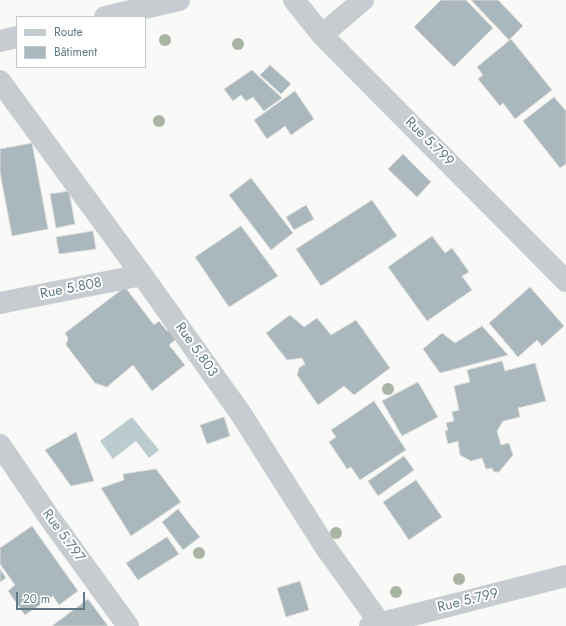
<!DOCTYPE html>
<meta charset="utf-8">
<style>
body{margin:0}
#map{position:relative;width:566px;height:626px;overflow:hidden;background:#f9f9f7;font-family:Jost,sans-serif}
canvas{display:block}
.legend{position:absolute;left:16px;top:16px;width:130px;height:52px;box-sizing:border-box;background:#fff;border:1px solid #c0cace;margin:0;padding:5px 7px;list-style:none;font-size:12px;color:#617a85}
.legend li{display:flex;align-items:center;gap:8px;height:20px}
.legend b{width:20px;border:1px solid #c0cace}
.scale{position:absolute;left:16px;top:592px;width:69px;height:18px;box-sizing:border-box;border:2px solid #617a85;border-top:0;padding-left:5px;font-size:12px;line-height:14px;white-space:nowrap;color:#617a85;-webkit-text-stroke:3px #fff;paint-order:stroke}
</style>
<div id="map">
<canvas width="566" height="626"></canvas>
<ul class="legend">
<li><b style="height:5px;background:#c6cccf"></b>Route</li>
<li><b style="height:11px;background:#aab7bc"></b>Bâtiment</li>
</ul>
<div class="scale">20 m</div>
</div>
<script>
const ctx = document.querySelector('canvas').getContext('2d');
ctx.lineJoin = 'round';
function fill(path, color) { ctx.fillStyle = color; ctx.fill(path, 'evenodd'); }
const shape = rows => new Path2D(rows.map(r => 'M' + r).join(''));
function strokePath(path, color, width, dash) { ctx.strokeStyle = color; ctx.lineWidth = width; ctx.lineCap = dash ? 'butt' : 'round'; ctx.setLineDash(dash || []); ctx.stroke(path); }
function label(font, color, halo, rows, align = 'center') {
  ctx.font = font + ' Jost,sans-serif'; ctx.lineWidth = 4; ctx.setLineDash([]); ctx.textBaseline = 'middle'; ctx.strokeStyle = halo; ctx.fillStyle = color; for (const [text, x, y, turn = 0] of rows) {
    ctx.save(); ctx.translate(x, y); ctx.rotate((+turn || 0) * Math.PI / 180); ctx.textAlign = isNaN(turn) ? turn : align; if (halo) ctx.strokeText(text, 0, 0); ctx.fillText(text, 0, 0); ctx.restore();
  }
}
const water = shape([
 [132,417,159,450,149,458,136,441,113,459,100,441]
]);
const building = shape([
 [441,0,466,0,493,28,454,67,414,27,441,0],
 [471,0,498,0,523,26,509,40,471,0],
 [511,39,552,90,515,119,503,103,500,106,478,79,483,75,477,67,511,39],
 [270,65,291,84,281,94,260,75,270,65],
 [252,70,282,98,264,111,253,97,246,101,241,95,233,101,224,89,252,70],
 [295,91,314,119,291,135,285,126,267,139,254,120,295,91],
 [554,97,566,111,566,164,560,168,523,121,554,97],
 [32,143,48,229,12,236,0,172,0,149,32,143],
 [403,154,431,182,417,197,388,169,403,154],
 [251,178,293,233,271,250,229,195,251,178],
 [69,191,75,224,56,228,50,194,69,191],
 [372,200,397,236,321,286,296,249,372,200],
 [306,205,314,219,294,230,286,217,306,205],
 [241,226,278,276,229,307,195,257,241,226],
 [93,231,96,249,59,254,56,237,93,231],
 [432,236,445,253,452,248,469,272,462,276,472,290,427,321,388,267,432,236],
 [125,287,154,325,159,321,167,331,175,324,183,333,169,345,185,365,152,391,133,365,107,387,95,383,66,345,68,338,65,333,125,287],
 [530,287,564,326,542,346,537,340,518,357,489,323,530,287],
 [290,315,304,327,317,318,331,335,356,320,390,368,354,395,344,386,318,405,297,375,299,368,305,364,302,358,287,360,266,333,290,315],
 [482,326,508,355,440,373,423,349,442,333,455,343,482,326],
 [502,361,505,371,535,363,546,401,518,408,520,417,503,421,497,431,501,445,509,443,513,455,499,472,494,472,492,468,486,469,482,458,471,461,460,455,458,441,448,444,445,431,448,430,446,423,454,421,452,412,459,410,454,386,470,382,467,370,502,361],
 [418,382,438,417,402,436,382,401,418,382],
 [374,401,406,450,360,480,351,467,347,469,329,442,336,437,331,430,374,401],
 [224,417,230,436,207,444,200,425,224,417],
 [76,432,94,481,71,486,45,450,76,432],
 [404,456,414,470,378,496,368,481,404,456],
 [156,469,181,502,131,536,101,488,124,480,123,474,156,469],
 [416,480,442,517,409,540,383,502,416,480],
 [178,509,200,537,183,550,162,522,178,509],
 [32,526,78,591,59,605,53,596,25,615,8,591,15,585,0,564,0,548,32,526],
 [167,537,179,554,138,580,126,563,167,537],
 [0,569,6,578,0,582,0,569],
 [300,581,309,610,286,617,277,588,300,581],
 [88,599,108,626,52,626,88,599]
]);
const minor = shape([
 [294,0,322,35,566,281],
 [105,17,179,0],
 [322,35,363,0],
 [0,41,17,37],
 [0,81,142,275,241,414,326,548,382,626],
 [0,303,142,275],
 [0,445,49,517,128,626],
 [370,626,566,576]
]);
const trees = [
 [165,40],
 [238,44],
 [159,121],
 [388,389],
 [336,533],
 [199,553],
 [459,579],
 [396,592]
];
const streetNames = [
 ["Rue 5.799",429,142,45],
 ["Rue 5.808",71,289,-11],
 ["Rue 5.803",196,350,55],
 ["Rue 5.797",63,536,54],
 ["Rue 5.799",468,601,-14]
];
fill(water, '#bcccce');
fill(building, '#aab7bc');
strokePath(building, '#dbdbd9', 1);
strokePath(minor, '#c6cccf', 22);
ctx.fillStyle = '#aab4a4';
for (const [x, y] of trees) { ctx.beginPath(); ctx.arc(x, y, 6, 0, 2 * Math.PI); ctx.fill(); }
label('14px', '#617a85', '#fff', streetNames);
</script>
